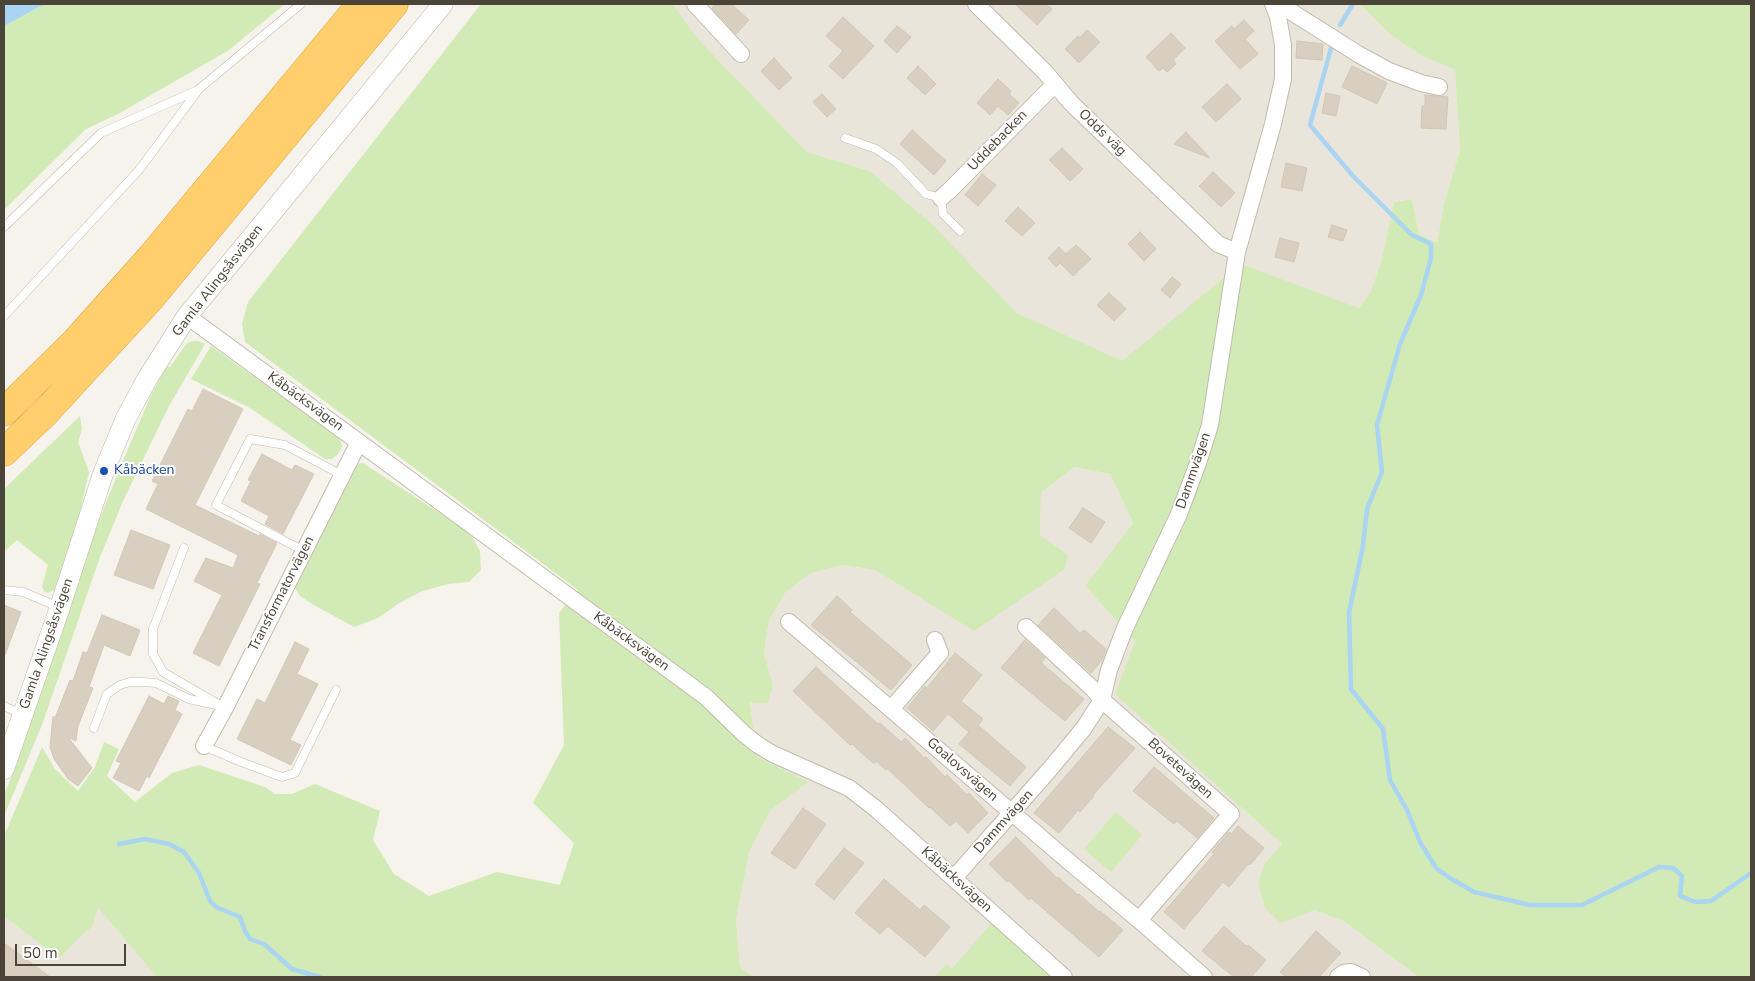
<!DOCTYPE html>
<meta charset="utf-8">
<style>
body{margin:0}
#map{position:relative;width:1755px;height:981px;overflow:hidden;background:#f6f3ec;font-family:"Nunito Sans",sans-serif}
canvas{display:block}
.frame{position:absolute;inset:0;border:5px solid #4b4439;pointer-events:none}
.scale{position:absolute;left:15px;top:944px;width:111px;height:22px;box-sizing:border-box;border:2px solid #4b4439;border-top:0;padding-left:6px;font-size:15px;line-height:18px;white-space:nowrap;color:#4b4439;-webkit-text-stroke:4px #fff;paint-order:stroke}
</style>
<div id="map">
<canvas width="1755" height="981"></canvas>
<div class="frame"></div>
<div class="scale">50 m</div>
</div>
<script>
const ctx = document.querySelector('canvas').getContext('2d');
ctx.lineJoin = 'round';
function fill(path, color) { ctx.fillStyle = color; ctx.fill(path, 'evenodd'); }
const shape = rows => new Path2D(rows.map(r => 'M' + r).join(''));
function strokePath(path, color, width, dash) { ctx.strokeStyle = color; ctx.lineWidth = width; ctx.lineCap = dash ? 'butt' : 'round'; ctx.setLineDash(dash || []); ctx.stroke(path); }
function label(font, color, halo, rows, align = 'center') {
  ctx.font = font + ' "Nunito Sans",sans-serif'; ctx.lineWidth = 4; ctx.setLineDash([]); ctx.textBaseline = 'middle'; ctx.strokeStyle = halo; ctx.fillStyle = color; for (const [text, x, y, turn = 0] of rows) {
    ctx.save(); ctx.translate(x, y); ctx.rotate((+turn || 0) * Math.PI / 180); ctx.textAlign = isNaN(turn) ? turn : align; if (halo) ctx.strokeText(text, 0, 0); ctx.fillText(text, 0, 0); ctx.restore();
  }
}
const residential = shape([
 [673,4,1360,4,1392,36,1422,56,1455,70,1460,150,1444,203,1437,243,1419,234,1412,199,1394,202,1381,264,1370,293,1359,308,1241,265,1122,362,1017,313,931,223,870,171,807,152,698,39],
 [1074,467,1110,474,1133,523,1085,586,1135,641,1116,694,1282,844,1265,863,1314,910,1343,921,1419,977,754,977,740,967,736,921,749,852,771,810,807,782,757,757,750,701,768,704,773,685,764,653,769,621,785,593,811,573,843,565,875,570,917,595,1068,555,1040,536,1041,493],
 [98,908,157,977,4,977,4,916,59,959,77,940,93,926]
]);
const green = shape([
 [45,4,285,4,229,50,120,113,86,129,4,210,4,26],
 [481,4,673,4,698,39,807,152,870,171,931,223,1017,313,1122,361,1241,264,1359,308,1370,293,1381,263,1394,202,1412,199,1419,234,1437,243,1444,203,1460,150,1455,70,1422,56,1392,36,1360,4,1751,4,1751,977,1419,977,1343,921,1314,910,1281,923,1265,908,1258,883,1265,863,1282,844,1115,694,1135,641,1085,586,1133,523,1110,474,1074,467,1041,493,1040,535,1068,555,1065,569,974,631,875,570,843,565,811,573,785,593,769,621,764,653,773,685,768,704,750,702,757,757,808,782,771,810,749,852,736,921,740,967,754,977,157,977,98,908,93,926,77,940,59,959,4,916,4,836,42,747,55,769,78,791,95,767,104,742,119,749,107,776,135,802,172,773,199,765,265,787,275,794,292,794,315,784,380,811,373,840,394,874,429,896,497,872,560,885,574,843,533,803,564,745,559,613,578,590,245,342,242,324,248,302],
 [193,341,199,341,205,344,168,408,123,501,100,557,42,725,4,816,4,795,17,763,98,523,122,463,151,395,167,366,170,367,187,343],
 [211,346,336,435,341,441,342,447,338,454,332,459,325,459,250,408,191,379],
 [80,416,82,429,78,442,89,472,76,530,57,584,54,590,48,593,44,591,42,587,48,565,17,540,4,552,4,489],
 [363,463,461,527,472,537,480,551,481,570,469,582,448,584,420,592,398,604,378,618,354,627,314,605,300,596,295,588,356,464],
 [1116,812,1142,835,1111,872,1084,849],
 [992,923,1052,977,935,977,946,964,952,969]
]);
const water = shape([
 [4,4,45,4,4,26]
]);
const stream = shape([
 [1340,25,1353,4],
 [1331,48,1310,125,1353,176,1412,235,1431,244,1431,258,1421,295,1400,344,1377,425,1382,472,1367,509,1363,546,1349,613,1351,689,1383,729,1390,780,1407,810,1420,842,1436,868,1450,878,1474,892,1530,905,1582,905,1659,867,1673,868,1682,876,1680,896,1695,902,1711,901,1751,873],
 [119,844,145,839,169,844,184,852,199,873,210,901,216,907,240,917,245,931,250,939,264,944,292,969,320,977]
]);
const building = shape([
 [715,4,731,4,749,20,736,34,712,8,715,4],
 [1015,4,1046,4,1052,9,1037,25,1015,4],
 [843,17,874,46,843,79,829,66,843,51,826,36,843,17],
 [1244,20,1254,31,1245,39,1258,54,1240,69,1215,41,1232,26,1234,29,1244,20],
 [897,26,911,37,897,53,884,41,897,26],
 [1087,30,1100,42,1079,63,1065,49,1078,36,1080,38,1087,30],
 [1171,33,1185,48,1173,60,1176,64,1167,72,1163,68,1159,71,1146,57,1171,33],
 [1297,41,1323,44,1322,60,1296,58,1297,41],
 [774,58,792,78,779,90,761,71,774,58],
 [918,66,936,84,925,95,907,78,918,66],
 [1352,66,1387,83,1377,104,1342,87,1352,66],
 [998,79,1011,91,1009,94,1019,103,1008,115,998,106,990,115,977,103,998,79],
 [1227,84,1241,99,1216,122,1202,107,1227,84],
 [1326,93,1340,96,1336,116,1322,113,1326,93],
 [822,94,836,109,827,117,813,102,822,94],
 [1425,95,1448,97,1446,129,1421,128,1422,106,1425,106,1425,95],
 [912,130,946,161,934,175,900,144,912,130],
 [1186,132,1210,158,1174,144,1186,132],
 [1062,148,1083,169,1070,181,1049,160,1062,148],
 [1286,163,1307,168,1302,191,1281,187,1286,163],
 [1213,172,1235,193,1221,207,1199,186,1213,172],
 [982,174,996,185,978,206,965,195,982,174],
 [1018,207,1035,223,1022,236,1005,221,1018,207],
 [1332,225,1347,230,1343,241,1328,237,1332,225],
 [1140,232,1156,249,1144,261,1128,244,1140,232],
 [1280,238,1299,243,1294,262,1275,257,1280,238],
 [1076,245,1091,259,1073,276,1060,263,1056,267,1048,258,1059,247,1066,254,1076,245],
 [1172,277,1181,284,1170,298,1161,290,1172,277],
 [1109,293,1126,309,1114,321,1097,305,1109,293],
 [203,389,243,409,195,505,259,536,260,534,277,543,257,583,260,584,219,666,193,653,222,595,194,581,206,558,233,568,238,555,146,509,158,484,152,481,188,409,192,411,203,389],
 [262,454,292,470,295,465,314,474,283,534,265,524,269,516,241,501,251,481,248,480,262,454],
 [1083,508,1105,522,1091,543,1069,528,1083,508],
 [131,530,170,545,153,589,114,575,131,530],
 [837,596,852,610,850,612,912,665,891,690,811,625,837,596],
 [4,605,21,612,5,655,4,654,4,605],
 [1054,608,1080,633,1084,630,1106,649,1102,660,1091,673,1038,625,1054,608],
 [102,615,140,630,130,656,104,645,89,687,93,688,78,726,76,741,68,737,92,768,78,786,68,779,54,759,50,747,53,716,55,718,70,680,73,681,83,652,87,653,102,615],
 [1025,640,1045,658,1041,663,1084,699,1065,721,1001,668,1025,640],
 [295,642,309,649,297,674,318,684,290,740,301,745,291,765,237,739,257,699,265,703,295,642],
 [955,653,982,675,961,701,983,719,978,725,1026,767,1010,786,959,744,969,732,948,714,933,731,907,708,925,686,927,688,955,653],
 [816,667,878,724,880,723,901,742,905,738,924,758,926,757,945,777,947,775,967,795,969,793,988,813,968,833,956,821,950,826,930,807,929,808,888,769,886,770,876,761,874,764,852,744,850,745,793,691,816,667],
 [149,696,164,704,168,696,179,701,175,710,182,714,149,778,147,776,139,791,113,778,121,763,116,761,149,696],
 [1108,727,1135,748,1093,795,1094,796,1080,812,1078,810,1059,833,1034,813,1108,727],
 [1154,767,1214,818,1197,838,1177,821,1174,824,1133,791,1154,767],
 [803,808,826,824,795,869,771,853,803,808],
 [1238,826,1264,848,1250,865,1248,864,1229,887,1223,882,1184,929,1164,912,1214,854,1212,852,1229,832,1231,834,1238,826],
 [1016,837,1057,878,1058,877,1078,895,1079,894,1099,912,1100,911,1123,930,1099,957,1031,898,1029,900,1009,881,1007,882,989,864,1016,837],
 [844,848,864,863,834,900,815,884,844,848],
 [884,879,920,910,924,905,950,927,925,957,888,926,880,934,855,913,884,879],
 [1224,926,1246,946,1248,945,1266,960,1251,977,1234,977,1202,951,1224,926],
 [1316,931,1341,953,1319,977,1286,977,1280,972,1316,931],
 [4,943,50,977,4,977,4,943]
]);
const service = shape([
 [845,138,876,149,897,163,926,194,941,198,943,214,960,231],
 [4,227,101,133,198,90],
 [4,316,139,170,199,89,301,4],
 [184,548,153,629,153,654,163,672,225,708],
 [304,551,216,505,250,439,285,445,342,475],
 [4,590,23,592,59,607],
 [4,706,21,714],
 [94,728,107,694,120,685,130,682,142,682,156,683,189,699,216,705],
 [204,746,241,762,282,777,295,773,336,690]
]);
const minor = shape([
 [695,4,741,54],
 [976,4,1045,72,1071,103,1218,244,1237,252],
 [1279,4,1358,54,1389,71,1421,83,1439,87],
 [941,198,949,191,1055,84],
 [187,316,706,697,744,734,758,745,773,754,849,788,875,808,1064,977],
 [789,622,1073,865,1139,920,1204,977],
 [1026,627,1094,690,1102,700,1231,814,1139,920],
 [891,709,940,653,935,640],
 [204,746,225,708,359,442],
 [954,878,1050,769,1084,728,1102,700,1109,670,1125,628,1179,514,1198,463,1210,425,1237,252,1273,124,1283,79,1283,45,1278,17,1273,4],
 [1338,977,1344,973,1351,972,1362,977]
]);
const tertiary = shape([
 [4,769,60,607,104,471,126,418,147,379,187,316,443,4]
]);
const motorway = shape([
 [4,412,76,341,152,256,361,4],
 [4,452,45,413,149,300,394,4]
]);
const markers = [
 [104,471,5,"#1a4fb4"]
];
const streetNames = [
 ["Odds väg",1102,133,44],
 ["Uddebacken",998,141,-46],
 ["Gamla Alingsåsvägen",218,281,-52],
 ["Kåbäcksvägen",305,402,36],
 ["Dammvägen",1194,471,-71],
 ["Transformatorvägen",282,594,-63],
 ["Kåbäcksvägen",631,642,36],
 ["Gamla Alingsåsvägen",47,644,-71],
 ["Bovetevägen",1180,769,42],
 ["Goalovsvägen",962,770,41],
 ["Dammvägen",1004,822,-48],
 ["Kåbäcksvägen",956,880,42]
];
const transitNames = [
 ["Kåbäcken",114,471]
];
fill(residential, '#eae5da');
fill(green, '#d2eab5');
fill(water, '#a9d4f2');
strokePath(stream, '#a9d4f2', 4.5);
fill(building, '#d8cfc1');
strokePath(building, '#d3c7b4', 1);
strokePath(service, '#c2bbae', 9);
strokePath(minor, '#c2bbae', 18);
strokePath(tertiary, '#c2bbae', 21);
strokePath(motorway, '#e0a43c', 29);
strokePath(service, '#fff', 8);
strokePath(minor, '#fff', 16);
strokePath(tertiary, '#fff', 20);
strokePath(motorway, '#ffcf6e', 28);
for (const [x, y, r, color] of markers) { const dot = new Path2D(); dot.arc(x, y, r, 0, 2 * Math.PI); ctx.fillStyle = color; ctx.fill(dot); strokePath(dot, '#fff', 2); }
label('14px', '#4b4439', '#fff', streetNames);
label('14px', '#164399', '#fff', transitNames, 'left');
</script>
